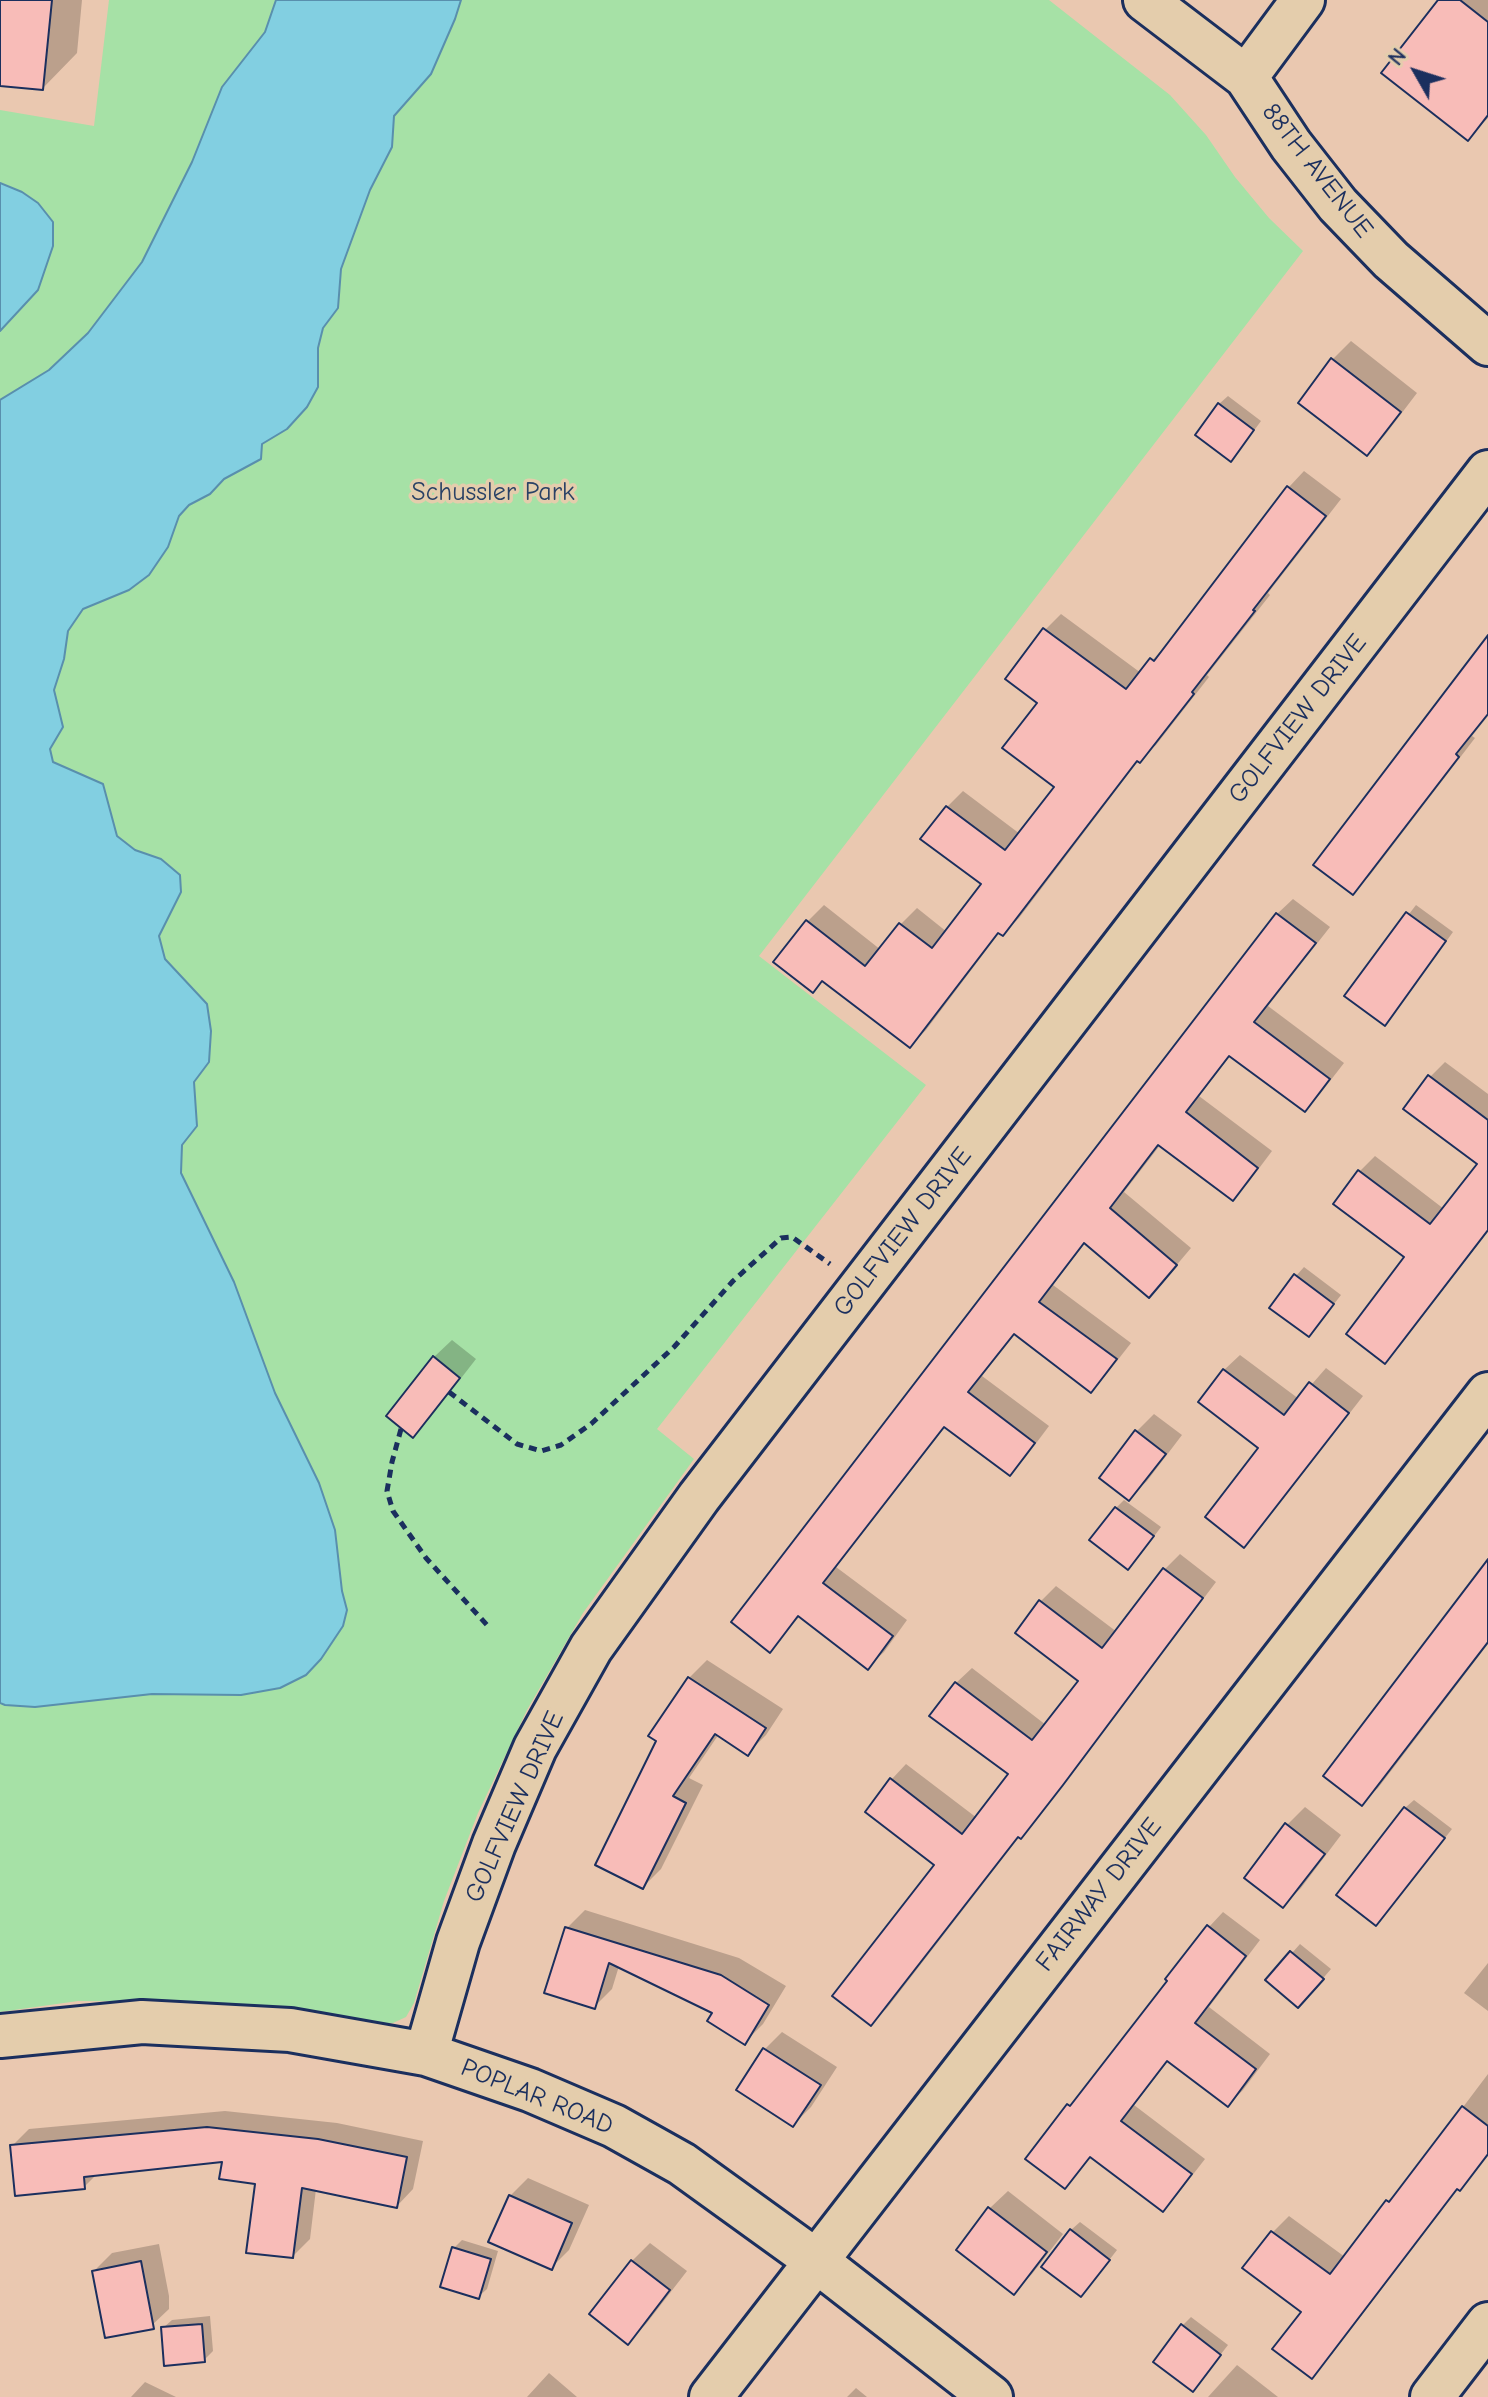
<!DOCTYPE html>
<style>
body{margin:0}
#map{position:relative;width:1488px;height:2397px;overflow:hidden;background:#eac8b0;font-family:"Comic Neue",sans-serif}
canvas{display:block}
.north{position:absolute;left:1376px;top:32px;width:80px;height:80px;-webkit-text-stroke:6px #e4cdac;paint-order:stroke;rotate:309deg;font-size:22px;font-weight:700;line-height:32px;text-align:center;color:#1b2f5e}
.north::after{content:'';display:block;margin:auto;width:28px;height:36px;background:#1b2f5e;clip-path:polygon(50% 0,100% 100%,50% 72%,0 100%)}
</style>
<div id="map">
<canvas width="1488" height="2397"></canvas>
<div class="north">N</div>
</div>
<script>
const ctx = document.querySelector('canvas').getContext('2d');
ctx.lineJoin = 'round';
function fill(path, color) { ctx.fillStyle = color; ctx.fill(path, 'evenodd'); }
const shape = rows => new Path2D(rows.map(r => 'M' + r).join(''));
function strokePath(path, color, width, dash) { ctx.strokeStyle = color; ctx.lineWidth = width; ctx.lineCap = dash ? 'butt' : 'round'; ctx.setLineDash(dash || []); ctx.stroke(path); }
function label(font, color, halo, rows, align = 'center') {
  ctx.font = font + ' "Comic Neue",sans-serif'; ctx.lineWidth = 7; ctx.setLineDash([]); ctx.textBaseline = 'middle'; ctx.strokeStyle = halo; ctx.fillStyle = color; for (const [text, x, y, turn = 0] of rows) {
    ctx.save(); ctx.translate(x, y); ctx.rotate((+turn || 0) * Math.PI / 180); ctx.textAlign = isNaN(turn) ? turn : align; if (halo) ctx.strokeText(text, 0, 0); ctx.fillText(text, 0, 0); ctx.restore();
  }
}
const green = shape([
 [109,0,1049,0,1170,95,1206,135,1235,177,1269,218,1303,251,759,956,926,1085,657,1429,694,1459,583,1613,527,1710,478,1813,444,1901,414,2003,406,2017,393,2023,379,2023,284,2006,181,2002,78,2001,0,2012,0,110,94,126]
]);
const water = shape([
 [276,0,461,0,455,19,431,74,394,116,392,147,370,190,341,269,338,308,323,328,318,348,318,387,307,407,287,429,262,444,261,459,224,479,210,494,189,505,179,516,168,547,149,575,129,590,83,609,68,631,64,659,54,690,63,727,50,749,53,762,103,784,117,836,135,850,161,859,180,875,181,892,159,936,165,959,207,1004,211,1031,209,1062,194,1082,197,1126,182,1145,181,1173,234,1282,275,1393,319,1483,335,1530,342,1591,347,1610,343,1626,321,1659,306,1675,280,1688,241,1695,152,1694,35,1707,5,1705,0,1703,0,400,49,370,88,333,142,262,192,162,222,87,265,32,276,0],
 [0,183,22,192,38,203,53,222,53,246,38,290,0,331,0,183]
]);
const shadow = shape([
 [0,0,82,0,77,53,43,88,0,84],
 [1441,0,1488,0,1488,118,1467,139],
 [1351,341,1417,393,1385,435,1367,453,1300,402,1333,359],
 [1228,396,1261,421,1239,451,1219,404],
 [1304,471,1341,499,1268,593,1270,595,1207,675,1209,677,1156,745,1139,760,1019,918,1003,934,1000,932,926,1030,910,1046,823,980,776,961,808,921,824,905,881,950,901,924,917,908,947,932,984,884,947,807,963,791,1020,834,1057,786,1040,702,1045,630,1061,614,1141,673,1167,644,1289,487],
 [1488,639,1488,716,1472,736,1475,738,1370,875,1353,893],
 [1293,899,1330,927,1268,1006,1344,1063,1320,1094,1305,1109,1231,1055,1199,1096,1272,1151,1248,1183,1233,1198,1161,1144,1124,1192,1191,1248,1164,1280,1086,1242,1053,1285,1131,1343,1106,1375,1091,1390,1016,1333,982,1376,1049,1426,1025,1458,1010,1473,946,1426,836,1567,907,1620,884,1652,868,1667,800,1616,770,1650,1277,914],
 [1416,905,1453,932,1393,1015,1385,1023,1347,995],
 [1445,1062,1488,1094,1488,1231,1400,1346,1385,1361,1407,1256,1336,1204,1360,1171,1375,1156,1444,1209,1480,1163,1430,1077],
 [1304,1267,1341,1295,1317,1326,1296,1276],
 [452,1340,476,1359,430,1418,413,1436,434,1357],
 [1240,1355,1299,1399,1326,1368,1363,1396,1259,1530,1244,1545,1260,1448,1224,1370],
 [1154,1414,1182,1435,1147,1481,1129,1498,1136,1432],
 [1124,1500,1161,1527,1137,1559,1116,1508],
 [1180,1554,1216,1582,1036,1821,1020,1836,887,2008,871,2023,937,1864,891,1780,906,1764,977,1818,1011,1774,956,1683,972,1668,1046,1725,1080,1681,1017,1633,1041,1601,1056,1586,1117,1632,1165,1569],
 [1488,1561,1488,1644,1378,1788,1362,1803],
 [707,1660,783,1709,766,1735,748,1753,719,1734,689,1778,703,1785,661,1869,643,1887,658,1741,651,1736,689,1678],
 [1414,1800,1452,1829,1384,1915,1405,1808],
 [1305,1807,1341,1835,1301,1888,1283,1906,1287,1825],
 [585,1910,739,1958,786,1986,763,2024,745,2042,715,2012,619,1966,612,1989,594,2007,546,1992,567,1928],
 [1223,1912,1260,1940,1209,2007,1270,2054,1243,2090,1228,2105,1169,2060,1134,2105,1205,2159,1177,2195,1163,2210,1092,2156,1065,2187,1069,2106,1084,2091,1209,1927],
 [1300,1944,1331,1969,1307,1997,1268,1980],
 [1488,1963,1488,2011,1464,1993],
 [782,2032,837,2067,811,2107,793,2125,765,2049],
 [1488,2074,1488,2156,1459,2188,1332,2354,1315,2371,1303,2312,1245,2268,1273,2232,1289,2216,1345,2257,1387,2202,1405,2184],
 [225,2111,337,2123,423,2141,413,2189,397,2206,316,2189,310,2239,293,2256,257,2182,224,2160,97,2174,84,2187,12,2146,29,2129],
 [528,2178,589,2205,569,2250,551,2268,510,2196],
 [1008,2191,1063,2234,1032,2274,1014,2292,958,2249,990,2208],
 [1080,2222,1117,2250,1089,2286,1071,2230],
 [462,2240,498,2251,487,2289,478,2297,454,2248],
 [650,2243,687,2271,646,2324,628,2342,632,2261],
 [159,2244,169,2296,169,2309,150,2327,94,2271,112,2253],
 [210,2316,213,2351,204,2360,163,2328,172,2320],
 [1191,2317,1228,2345,1193,2390,1183,2325],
 [1237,2365,1278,2397,1208,2397],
 [549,2373,577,2397,527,2397],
 [145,2382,176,2397,131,2397],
 [856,2388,867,2397,847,2397]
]);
const building = shape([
 [0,0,52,0,43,90,0,86,0,0],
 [1438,0,1460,0,1488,22,1488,115,1468,141,1381,73,1438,0],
 [1331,358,1401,412,1367,456,1298,403,1331,358],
 [1218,403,1254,430,1231,462,1195,435,1218,403],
 [1287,486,1326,516,1253,610,1255,611,1192,692,1194,694,1140,763,1137,761,1003,936,998,933,910,1048,822,981,813,993,773,962,806,920,865,966,899,923,932,948,981,884,920,839,946,806,1005,850,1054,787,1002,748,1037,703,1005,679,1043,628,1126,689,1150,658,1154,661,1287,486],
 [1488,635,1488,714,1456,754,1459,757,1353,895,1313,865,1488,635],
 [1406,912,1446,941,1385,1026,1344,996,1406,912],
 [1276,913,1316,943,1254,1022,1330,1079,1305,1112,1229,1056,1186,1112,1258,1168,1233,1201,1158,1145,1110,1208,1177,1265,1149,1298,1084,1243,1039,1302,1117,1359,1091,1393,1014,1334,968,1392,1035,1443,1010,1476,944,1427,823,1583,893,1636,868,1670,798,1616,770,1653,731,1622,1276,913],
 [1428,1075,1488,1120,1488,1230,1385,1364,1346,1334,1404,1257,1333,1204,1358,1170,1430,1224,1477,1164,1403,1109,1428,1075],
 [1294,1274,1334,1304,1309,1337,1269,1308,1294,1274],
 [433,1356,460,1378,413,1438,386,1416,433,1356],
 [1223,1369,1284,1415,1309,1382,1349,1413,1244,1548,1205,1517,1258,1448,1198,1402,1223,1369],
 [1135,1430,1166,1454,1129,1501,1099,1478,1135,1430],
 [1115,1507,1154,1536,1128,1570,1089,1540,1115,1507],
 [1488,1559,1488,1642,1362,1806,1323,1776,1488,1559],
 [1163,1568,1203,1598,1063,1785,1021,1839,1018,1837,871,2026,832,1996,934,1865,865,1812,890,1778,962,1834,1008,1774,929,1716,955,1682,1032,1740,1078,1681,1015,1633,1039,1600,1102,1648,1163,1568],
 [688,1677,766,1728,748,1756,715,1734,673,1796,686,1803,643,1889,595,1865,656,1741,648,1736,688,1677],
 [1404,1807,1445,1838,1376,1926,1336,1895,1404,1807],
 [1285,1823,1325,1854,1283,1908,1244,1878,1285,1823],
 [1207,1925,1246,1956,1195,2023,1256,2069,1228,2107,1167,2061,1121,2121,1192,2174,1163,2212,1090,2157,1065,2189,1025,2159,1067,2104,1070,2106,1167,1981,1165,1979,1207,1925],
 [565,1927,721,1975,769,2005,745,2045,707,2021,712,2013,609,1963,595,2009,544,1993,565,1927],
 [1290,1951,1324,1979,1298,2008,1265,1980,1290,1951],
 [763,2048,821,2085,793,2127,736,2090,763,2048],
 [1462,2106,1488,2126,1488,2154,1460,2191,1457,2189,1312,2379,1272,2349,1301,2312,1242,2268,1271,2231,1330,2274,1386,2200,1389,2202,1462,2106],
 [207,2127,318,2139,407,2157,397,2208,302,2188,293,2258,246,2253,255,2184,219,2179,222,2162,84,2177,85,2189,15,2196,10,2145,207,2127],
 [509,2195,572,2223,552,2270,488,2242,509,2195],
 [988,2207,1047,2252,1014,2295,956,2250,988,2207],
 [1070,2229,1110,2260,1081,2297,1041,2267,1070,2229],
 [452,2247,491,2259,479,2299,440,2287,452,2247],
 [631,2260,670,2290,628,2345,589,2314,631,2260],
 [141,2261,154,2329,105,2338,92,2271,141,2261],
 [202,2324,205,2362,164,2366,161,2327,202,2324],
 [1181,2324,1221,2355,1193,2392,1153,2362,1181,2324]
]);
const path = shape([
 [449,1392,517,1444,541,1451,561,1445,591,1424,674,1347,733,1281,781,1238,792,1237,830,1264],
 [401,1429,392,1462,387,1491,393,1511,426,1558,487,1625]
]);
const street = shape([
 [1145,0,1246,77,1291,145,1338,205,1391,260,1488,344],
 [1246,77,1303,0],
 [0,2036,142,2022,290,2030,426,2054,530,2090,614,2126,682,2164,815,2260,991,2397],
 [426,2054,458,1942,494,1844,535,1748,591,1648,699,1497,1488,472],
 [711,2397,1488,1394],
 [1432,2397,1488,2324]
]);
const streetNames = [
 ["88TH AVENUE",1317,171,52],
 ["GOLFVIEW DRIVE",1298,719,-52],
 ["GOLFVIEW DRIVE",903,1232,-52],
 ["GOLFVIEW DRIVE",515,1807,-66],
 ["FAIRWAY DRIVE",1099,1895,-52],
 ["POPLAR ROAD",537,2097,22]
];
const parkNames = [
 ["Schussler Park",493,493]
];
fill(green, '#a6e1a6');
fill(water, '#82cfe1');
strokePath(water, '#598fad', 2);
fill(shadow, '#0003');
fill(building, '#f8bcb8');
strokePath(building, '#1b2f5e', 2);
strokePath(street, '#1b2f5e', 48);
strokePath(path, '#1b2f5e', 5, [8, 6]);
strokePath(street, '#e4cdac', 42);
label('26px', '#1b2f5e', '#e4cdac', streetNames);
label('26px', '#294165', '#e4cdac', parkNames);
</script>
